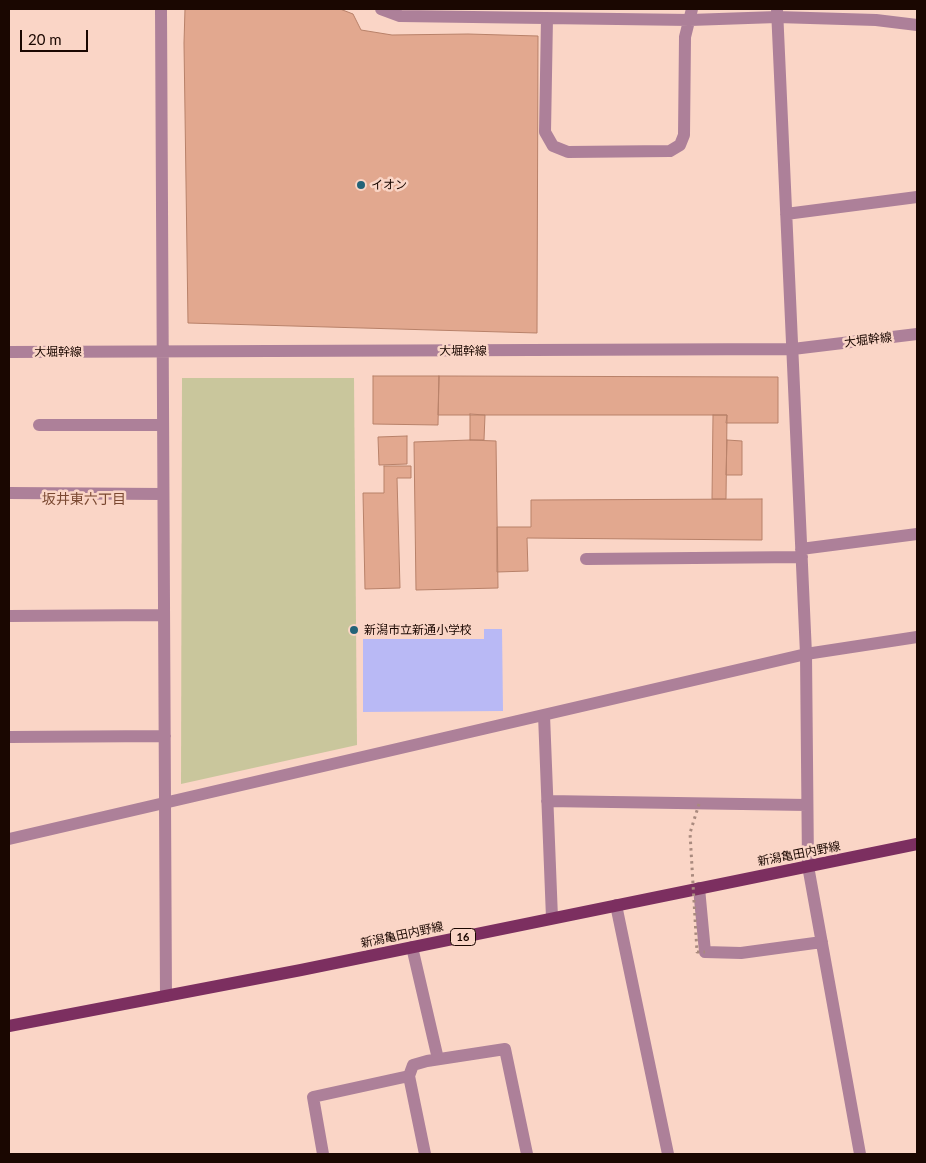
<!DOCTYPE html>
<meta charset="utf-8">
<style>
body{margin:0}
#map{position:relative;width:926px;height:1163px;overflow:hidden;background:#fad5c6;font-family:Lato,sans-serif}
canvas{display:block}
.frame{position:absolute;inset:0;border:10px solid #1a0701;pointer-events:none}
.scale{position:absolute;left:20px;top:30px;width:68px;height:22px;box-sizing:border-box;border:2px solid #1a0701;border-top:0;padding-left:6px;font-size:15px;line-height:18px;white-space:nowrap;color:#1a0701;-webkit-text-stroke:4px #fad5c6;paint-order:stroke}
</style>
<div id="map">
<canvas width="926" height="1163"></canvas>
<div class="frame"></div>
<div class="scale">20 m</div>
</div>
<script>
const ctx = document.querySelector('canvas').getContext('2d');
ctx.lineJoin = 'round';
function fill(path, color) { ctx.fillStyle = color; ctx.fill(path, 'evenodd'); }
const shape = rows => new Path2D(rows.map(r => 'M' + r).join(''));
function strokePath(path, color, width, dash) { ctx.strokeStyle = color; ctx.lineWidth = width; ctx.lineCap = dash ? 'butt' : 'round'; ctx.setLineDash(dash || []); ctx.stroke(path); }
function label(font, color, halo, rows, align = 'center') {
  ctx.font = font + ' Lato,"Noto Sans JP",sans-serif'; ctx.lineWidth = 5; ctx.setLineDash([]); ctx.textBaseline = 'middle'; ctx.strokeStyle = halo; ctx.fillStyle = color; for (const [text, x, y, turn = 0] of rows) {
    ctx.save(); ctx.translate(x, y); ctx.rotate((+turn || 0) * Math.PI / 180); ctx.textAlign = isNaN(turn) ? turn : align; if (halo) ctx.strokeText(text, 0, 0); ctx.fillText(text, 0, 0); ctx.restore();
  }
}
const green = shape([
 [182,378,354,378,357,745,181,784]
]);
const water = shape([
 [484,629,502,629,503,711,363,712,363,639,484,639]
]);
const building = shape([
 [185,9,340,9,353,14,361,30,392,35,468,34,538,36,537,333,188,323,184,43,185,9],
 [373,376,439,376,438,425,373,424,373,376],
 [439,376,778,377,778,423,726,423,727,415,438,415,439,376],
 [470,414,485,415,484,440,470,440,470,414],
 [713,415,727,415,726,499,712,499,713,415],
 [407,436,407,464,379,465,378,437,407,436],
 [470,440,496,441,498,588,416,590,414,442,470,440],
 [727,440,742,441,742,475,726,475,727,440],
 [384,466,411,466,411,478,397,478,400,588,365,589,363,493,384,493,384,466],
 [762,499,762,540,527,538,528,571,497,572,497,527,531,527,531,500,762,499]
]);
const minor = shape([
 [161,9,166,996],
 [381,9,400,16,690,20,777,17,876,20,917,25],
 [777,9,806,654,808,866,860,1154],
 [547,18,545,132,553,146,568,152,670,151,680,145,684,135,685,37,692,9],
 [786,214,917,197],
 [9,352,793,349,917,334],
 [39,425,163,425],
 [9,493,163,494],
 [801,549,917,534],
 [586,559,802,557],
 [9,616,164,615],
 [544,715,552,918],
 [9,737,165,736],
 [547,801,807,805],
 [9,839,806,654,917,637],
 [699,888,705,952,741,953,822,942],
 [616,905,668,1154],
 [412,947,438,1059],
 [409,1076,413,1065,427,1061,505,1049,527,1154],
 [323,1154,313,1097,409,1076,425,1154]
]);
const major = shape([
 [9,1026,301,970,917,844]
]);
const pathBridge = shape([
 [699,804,690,833,697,952,705,952]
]);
const markers = [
 [361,185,5,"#246378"],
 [354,630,5,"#246378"]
];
const shields = [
 [463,937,25]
];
const shieldNames = [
 ["16",463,937]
];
const poiNames = [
 ["イオン",371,185],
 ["新潟市立新通小学校",364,630]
];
const streetNames = [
 ["大堀幹線",868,340,-7],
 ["大堀幹線",463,351],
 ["大堀幹線",58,352],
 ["新潟亀田内野線",799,854,-11],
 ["新潟亀田内野線",402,935,-12]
];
const neighbourhoodNames = [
 ["坂井東六丁目",84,499]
];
fill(green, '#c9c69c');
fill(water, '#b9b9f5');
fill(building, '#e2a88f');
strokePath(building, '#b88169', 1);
strokePath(minor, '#ad8099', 12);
strokePath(major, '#7c2f60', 12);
strokePath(pathBridge, '#a98a7e', 3, [2.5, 4]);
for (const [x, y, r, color] of markers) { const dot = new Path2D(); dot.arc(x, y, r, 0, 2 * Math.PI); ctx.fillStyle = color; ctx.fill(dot); strokePath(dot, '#fad5c6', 2); }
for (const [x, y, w] of shields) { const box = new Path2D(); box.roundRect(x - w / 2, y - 8.5, w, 17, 4); ctx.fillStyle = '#fad5c6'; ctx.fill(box); strokePath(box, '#1a0701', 1); }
label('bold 11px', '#1a0701', null, shieldNames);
label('12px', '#1a0701', '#fad5c6', poiNames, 'left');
label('12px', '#1a0701', '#fad5c6', streetNames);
label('14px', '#7a4831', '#fad5c6', neighbourhoodNames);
</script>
